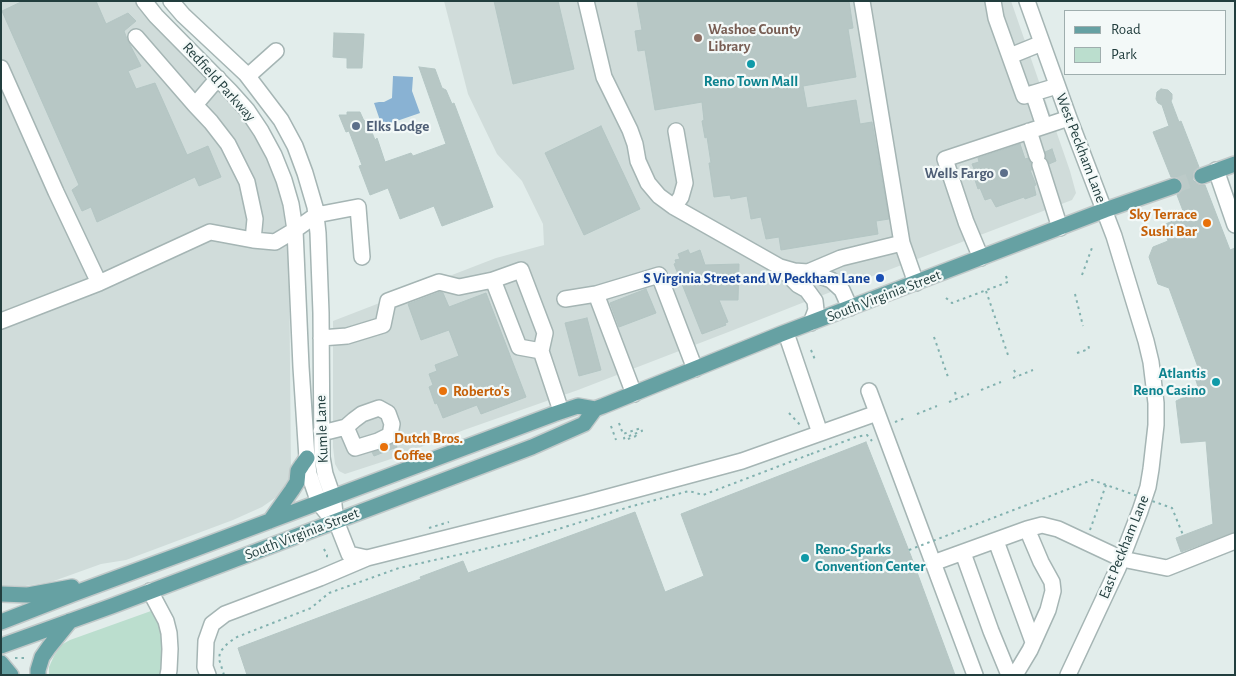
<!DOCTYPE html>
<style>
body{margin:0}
#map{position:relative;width:1236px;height:676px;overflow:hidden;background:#e2edeb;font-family:"Alegreya Sans",sans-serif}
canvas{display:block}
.frame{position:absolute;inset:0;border:2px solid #223e3e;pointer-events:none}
.legend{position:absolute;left:1064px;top:10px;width:162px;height:65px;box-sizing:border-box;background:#f3f9f8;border:1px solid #9faeae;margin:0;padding:6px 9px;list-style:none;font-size:15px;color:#223e3e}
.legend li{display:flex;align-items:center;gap:10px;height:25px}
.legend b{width:25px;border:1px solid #9faeae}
</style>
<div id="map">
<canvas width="1236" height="676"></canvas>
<div class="frame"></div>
<ul class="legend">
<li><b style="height:6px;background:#66a1a3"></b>Road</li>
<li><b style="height:14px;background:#bbdece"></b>Park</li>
</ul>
</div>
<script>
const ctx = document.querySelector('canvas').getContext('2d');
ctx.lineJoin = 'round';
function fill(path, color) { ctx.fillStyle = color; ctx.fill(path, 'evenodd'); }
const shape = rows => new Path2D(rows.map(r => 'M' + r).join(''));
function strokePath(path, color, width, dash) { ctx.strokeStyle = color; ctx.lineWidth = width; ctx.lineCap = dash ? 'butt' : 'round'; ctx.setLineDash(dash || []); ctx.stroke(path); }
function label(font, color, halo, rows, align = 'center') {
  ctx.font = font + ' "Alegreya Sans",sans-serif'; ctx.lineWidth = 4.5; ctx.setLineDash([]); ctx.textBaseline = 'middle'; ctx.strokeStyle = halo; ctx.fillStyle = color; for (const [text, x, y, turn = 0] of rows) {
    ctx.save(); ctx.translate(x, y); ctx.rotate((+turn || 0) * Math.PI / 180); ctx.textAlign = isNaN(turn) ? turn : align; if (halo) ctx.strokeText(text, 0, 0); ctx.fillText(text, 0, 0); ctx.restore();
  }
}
const built = shape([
 [1,1,134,1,154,25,230,101,248,124,265,153,276,180,283,208,289,258,291,471,286,488,278,496,262,507,233,520,126,560,101,564,51,582,25,586,1,585],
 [444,1,1011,1,1070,171,1076,193,1072,200,802,303,731,331,578,390,464,430,388,460,345,474,339,471,335,464,333,447,333,321,496,258,544,245,543,224,522,181,497,154,468,94]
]);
const green = shape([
 [151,611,160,621,165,632,162,675,49,675,49,667,54,656,61,645,70,640]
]);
const water = shape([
 [393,76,413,77,412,91,420,113,391,123,389,127,383,129,374,103,379,102,384,102,392,98]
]);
const building = shape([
 [23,1,96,1,106,24,128,13,136,21,124,31,127,39,141,66,128,71,136,89,155,83,187,155,208,146,221,177,199,186,195,177,97,222,91,207,82,211,72,190,79,185,2,11,23,1],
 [494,1,558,1,574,69,513,84,494,1],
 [637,1,849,1,853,28,848,29,856,77,803,86,807,108,856,100,860,124,872,122,889,219,876,221,878,234,781,250,779,237,766,239,761,217,751,219,747,196,731,199,730,195,714,197,709,163,711,163,707,137,705,138,702,121,704,120,702,102,655,110,645,50,638,51,635,31,642,30,637,1],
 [334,33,364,34,362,68,347,68,347,58,333,57,334,33],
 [419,67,435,69,442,88,446,90,452,104,454,103,493,207,442,226,434,206,400,219,388,188,370,195,359,166,362,165,349,131,346,132,339,115,347,115,347,112,360,112,364,121,367,120,375,140,377,138,385,162,411,153,413,156,446,144,419,67],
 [1161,89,1168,90,1172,94,1172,99,1171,101,1179,122,1181,121,1199,167,1195,170,1193,174,1193,180,1196,183,1200,185,1205,185,1230,250,1235,248,1235,532,1181,552,1176,538,1213,524,1206,441,1181,443,1176,401,1199,390,1194,374,1199,370,1169,288,1158,284,1149,257,1153,247,1168,241,1163,225,1185,216,1177,195,1181,192,1183,188,1183,182,1180,179,1176,177,1171,177,1153,132,1169,126,1162,105,1158,103,1156,99,1157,92,1161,89],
 [601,126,640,209,584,235,545,153,601,126],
 [1020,144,1025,159,1028,158,1031,163,1032,170,1030,170,1036,185,1034,186,1036,195,1025,199,1024,197,996,207,991,198,985,200,980,188,978,189,974,177,977,176,972,164,979,162,978,158,1020,144],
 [1052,149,1056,161,1049,164,1046,158,1045,152,1052,149],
 [688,250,690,254,700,250,705,265,739,264,738,300,719,300,728,322,725,323,726,325,702,334,674,264,676,263,675,260,680,259,678,254,688,250],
 [646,289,656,313,619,327,610,303,646,289],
 [440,292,443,293,449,307,486,293,526,397,481,414,477,405,443,418,437,403,435,404,429,387,433,385,429,374,437,371,435,365,459,356,449,330,421,340,408,304,440,292],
 [587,318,601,370,579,376,565,323,587,318],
 [866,442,911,556,955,675,247,675,238,648,421,579,420,577,463,561,468,573,635,512,665,592,704,576,681,514,866,442],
 [395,443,397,447,374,456,372,452,382,449,395,443]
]);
const majorTunnel = shape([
 [1174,186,1202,176]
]);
const path = shape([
 [1082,275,1093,245],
 [986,291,1008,355],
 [1075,294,1083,326],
 [946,298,952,303,1008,282,1006,276],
 [934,337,948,377],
 [811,350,816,362],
 [1077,353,1089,349,1088,343],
 [1014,370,1017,376],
 [1013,378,1033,370],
 [981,390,1001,382],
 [955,392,957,399],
 [949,402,969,394],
 [789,413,802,427],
 [917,414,937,406],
 [895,422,905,418],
 [619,423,623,434,641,428,642,431,624,438,625,440,636,436,637,438],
 [611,426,616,440],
 [811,454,856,437,867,435,872,441],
 [429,528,449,522],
 [1090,530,1106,485],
 [324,549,327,555,327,561],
 [15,658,27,658],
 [224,675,219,659,220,652,228,643,237,637,311,608,329,593,399,568,520,541,629,507,689,491,703,495,811,454]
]);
const minor = shape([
 [144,1,156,16,230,91,247,110,261,131,274,155,284,180,291,204,295,230,301,367,307,458,309,474,319,503,327,513,336,521],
 [171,1,183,15,246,74,281,120,295,146,305,173,315,207,318,233,321,313,322,457,325,474,333,497,336,521,349,554,367,558,586,503,742,461,877,413],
 [586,1,604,77,630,130,635,144,638,161,648,183,659,196,674,207,780,267,794,271,808,272,831,280,842,290,850,308],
 [862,1,902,243,916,283],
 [993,1,996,18,1024,96,1057,86],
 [1027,1,1069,118,1114,236,1146,341,1151,362,1156,403,1156,425,1151,469,1148,487,1140,511,1118,568,1068,675],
 [136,37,195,105],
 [1010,56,1042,43],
 [1,68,56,192,99,283,1,321],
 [248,76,276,51],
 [1033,93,1044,126],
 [1029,131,1037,156],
 [1040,165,1060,228],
 [1216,170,1235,225],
 [674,207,681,197,685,183,676,131],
 [253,240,275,242,295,230,316,215,358,207,362,257],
 [981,258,966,222,945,159,1069,118],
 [781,268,798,285,807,290,815,301,816,310,811,323],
 [808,272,841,258,902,243],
 [99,283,210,232,253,240,255,219,247,182,228,144,211,122,195,105,218,78],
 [596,294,634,394],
 [565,299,596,294,659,275,695,369],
 [786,333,820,433],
 [321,338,347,336,383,325,388,301,439,282,459,287,493,280],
 [541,351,519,347,493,280,521,270,545,333,541,351,561,411],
 [869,391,975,675],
 [321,431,330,431,346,427,355,448,378,441,390,435,392,424,388,413,379,408,362,414,354,420,346,427],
 [996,541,1033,642],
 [963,553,991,631,1009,675],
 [933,563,1027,529,1042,525,1058,529,1122,559,1167,568,1235,541],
 [150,591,166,621,169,633,170,649,169,670,168,675],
 [208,675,205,667,206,641,212,624,225,614,320,578,367,558],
 [1015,675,1030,650,1048,610,1053,591,1052,582,1041,562,1027,529]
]);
const major = shape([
 [1202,176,1235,164],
 [270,521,292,490,297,482,298,471,302,465,307,458],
 [1,594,28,595,72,587],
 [1,622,73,594,195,549,554,414,578,406,595,409,603,406,781,334,1105,210,1174,186],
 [1,646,112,606,532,447,584,424,595,409],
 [1,663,11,675],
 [38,675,38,670,42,657,49,647,70,621]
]);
const pathBridge = shape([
 [909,550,1092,480,1172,508,1183,535]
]);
const markers = [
 [698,38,5,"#8d6e63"],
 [751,64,5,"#0f9aa8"],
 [356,126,5,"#5c6f8a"],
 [1004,173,5,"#5c6f8a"],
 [1207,223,5,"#e8710a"],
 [880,278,5,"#1a4fb4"],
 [1216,382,5,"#0f9aa8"],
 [443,391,5,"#e8710a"],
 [384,447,5,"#e8710a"],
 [805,558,5,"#0f9aa8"]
];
const educationNames = [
 ["Washoe County",708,29],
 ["Library",708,46]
];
const cultureNames = [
 ["Reno Town Mall",751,81],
 ["Atlantis",1206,373,"right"],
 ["Reno Casino",1206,390,"right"],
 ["Reno-Sparks",815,549,"left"],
 ["Convention Center",815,566,"left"]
];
const streetNames = [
 ["Redfield Parkway",219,82,48],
 ["West Peckham Lane",1081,148,69],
 ["South Virginia Street",884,296,-21],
 ["Kumle Lane",322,429,-92],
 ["South Virginia Street",302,534,-21],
 ["East Peckham Lane",1124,547,-68]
];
const serviceNames = [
 ["Elks Lodge",366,126],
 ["Wells Fargo",994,173,"right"]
];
const foodNames = [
 ["Sky Terrace",1197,214,"right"],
 ["Sushi Bar",1197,231,"right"],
 ["Roberto's",453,391],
 ["Dutch Bros.",394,438],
 ["Coffee",394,455]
];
const transitNames = [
 ["S Virginia Street and W Peckham Lane",870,278]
];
fill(built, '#d0dcda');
fill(green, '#bbdece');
fill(water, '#89b2d3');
fill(building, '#b7c7c5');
strokePath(building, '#b4c6c4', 1);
strokePath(majorTunnel, '#bccac8', 15, [15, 8]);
strokePath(minor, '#a5b5b4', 18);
strokePath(major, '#c1c9c9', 18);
strokePath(path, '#82b1af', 2, [2.5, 4]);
strokePath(minor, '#fff', 15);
strokePath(major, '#66a1a3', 15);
strokePath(pathBridge, '#82b1af', 2, [2.5, 4]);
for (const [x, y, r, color] of markers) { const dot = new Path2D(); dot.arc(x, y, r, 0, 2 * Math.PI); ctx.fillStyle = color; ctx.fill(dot); strokePath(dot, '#f3f9f8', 2); }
label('bold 15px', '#785e54', '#f3f9f8', educationNames, 'left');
label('bold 15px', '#0d838f', '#f3f9f8', cultureNames);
label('15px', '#223e3e', '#f3f9f8', streetNames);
label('bold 15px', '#4e5e75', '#f3f9f8', serviceNames, 'left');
label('bold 15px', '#c56008', '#f3f9f8', foodNames, 'left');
label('bold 15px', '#164399', '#f3f9f8', transitNames, 'right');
</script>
